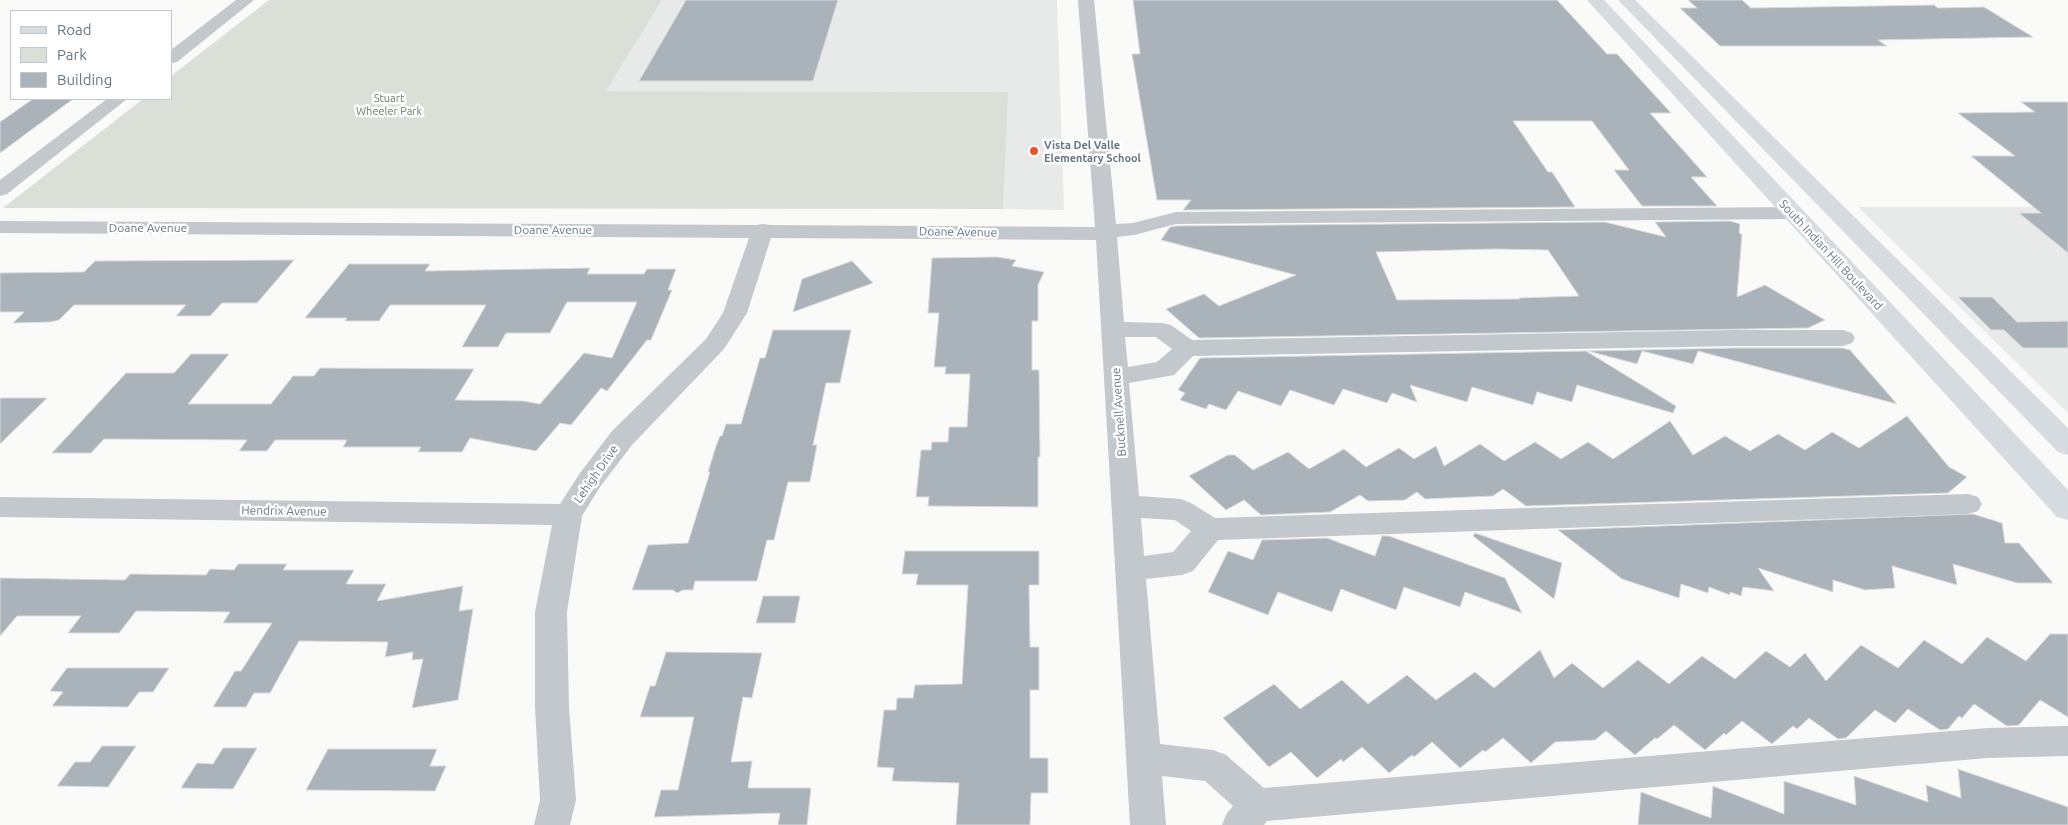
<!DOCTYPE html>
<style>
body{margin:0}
#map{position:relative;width:2068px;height:825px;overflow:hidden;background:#fafaf8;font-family:Ubuntu,sans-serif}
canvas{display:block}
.legend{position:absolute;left:10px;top:10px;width:162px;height:90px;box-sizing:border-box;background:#fff;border:1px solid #c1c8cd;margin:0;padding:6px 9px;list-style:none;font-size:15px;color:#657683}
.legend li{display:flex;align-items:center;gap:10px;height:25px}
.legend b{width:25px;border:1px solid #c1c8cd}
</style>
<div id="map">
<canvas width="2068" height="825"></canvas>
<ul class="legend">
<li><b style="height:6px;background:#d6dbdf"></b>Road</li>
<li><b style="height:14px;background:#dadfd7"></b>Park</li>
<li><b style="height:14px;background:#aab3b9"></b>Building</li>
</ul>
</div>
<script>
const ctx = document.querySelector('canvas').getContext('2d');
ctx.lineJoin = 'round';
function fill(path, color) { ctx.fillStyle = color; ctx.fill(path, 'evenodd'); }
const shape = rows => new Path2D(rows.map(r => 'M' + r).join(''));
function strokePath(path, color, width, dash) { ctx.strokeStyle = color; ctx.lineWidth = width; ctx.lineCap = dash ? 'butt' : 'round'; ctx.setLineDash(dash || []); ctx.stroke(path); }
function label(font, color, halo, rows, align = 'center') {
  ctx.font = font + ' Ubuntu,sans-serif'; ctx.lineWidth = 5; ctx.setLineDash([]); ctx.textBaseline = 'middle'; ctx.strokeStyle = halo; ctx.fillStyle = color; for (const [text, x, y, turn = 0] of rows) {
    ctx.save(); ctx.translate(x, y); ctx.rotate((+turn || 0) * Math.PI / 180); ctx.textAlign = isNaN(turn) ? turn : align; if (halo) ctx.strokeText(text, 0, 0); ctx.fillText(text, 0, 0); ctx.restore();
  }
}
const built = shape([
 [662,0,1057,0,1064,210,1003,209,1007,92,605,91],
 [1858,207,2068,207,2068,413]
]);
const green = shape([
 [269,0,662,0,606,91,1008,92,1003,209,3,208,143,99,171,99,171,76]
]);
const building = shape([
 [686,0,838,0,813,81,639,81,686,0],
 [1133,0,1557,0,1607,54,1617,54,1671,113,1650,113,1707,177,1691,177,1717,206,1642,206,1614,170,1629,170,1592,121,1513,121,1548,172,1552,172,1575,207,1183,210,1191,200,1157,200,1132,54,1140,54,1133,0],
 [1688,0,1742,0,1751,8,1934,5,1938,8,1984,7,2033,37,1878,40,1887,46,1720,46,1680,8,1697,8,1688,0],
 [33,99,73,99,0,153,0,122,33,99],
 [2021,102,2068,102,2068,253,2019,213,2041,213,1971,156,2015,156,1958,113,2035,112,2021,102],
 [1730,221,1740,224,1739,233,1742,234,1737,297,1765,285,1825,320,1808,328,1199,338,1166,309,1204,294,1219,306,1296,275,1161,240,1170,227,1176,226,1605,222,1666,237,1655,222,1730,221],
 [1494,249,1548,250,1579,296,1519,298,1520,299,1397,300,1376,252,1494,249],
 [997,257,1016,260,1012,266,1044,272,1038,285,1038,321,1032,321,1032,370,1039,370,1040,457,1038,457,1038,507,928,506,929,497,916,497,921,450,931,450,932,442,948,442,949,427,967,427,970,374,945,374,946,367,934,367,939,313,928,313,932,258,997,257],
 [294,260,257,303,222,303,210,316,176,316,186,305,74,305,59,320,50,322,13,323,24,312,0,312,0,273,84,272,95,261,294,260],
 [852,261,873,283,793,312,802,279,852,261],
 [349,264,430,264,425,271,590,268,587,274,644,274,647,269,676,269,668,290,672,290,651,340,647,340,607,391,601,388,571,425,560,423,536,451,470,438,462,452,418,452,421,447,343,447,347,440,275,440,267,451,239,451,247,440,104,439,91,453,52,453,126,373,174,373,191,354,229,354,188,404,271,404,293,376,314,376,320,368,474,369,455,400,523,401,540,404,584,353,612,358,637,302,567,302,550,333,506,333,498,347,462,347,486,305,390,305,379,321,345,321,347,318,305,318,349,264],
 [1958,297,1992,297,2017,322,2068,321,2068,348,2023,348,2004,330,1991,330,1958,297],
 [773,330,851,330,840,383,826,383,813,445,817,445,810,482,788,482,774,540,767,540,757,581,695,581,693,590,683,590,677,593,673,590,632,590,648,545,688,543,710,472,708,472,716,446,720,436,722,436,726,424,741,424,760,358,765,358,773,330],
 [1735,348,1842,348,1850,350,1897,404,1698,351,1693,364,1642,351,1637,364,1588,351,1735,348],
 [1586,351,1676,406,1673,413,1577,385,1572,402,1537,392,1533,405,1472,387,1467,402,1410,385,1417,402,1392,393,1387,403,1343,389,1334,405,1290,390,1281,406,1238,391,1226,410,1209,404,1206,409,1180,400,1185,393,1178,390,1200,358,1586,351],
 [0,398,47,398,0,444,0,398],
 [1907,416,1949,467,1967,477,1948,493,1526,506,1503,489,1493,496,1425,499,1417,492,1405,500,1368,501,1360,495,1330,512,1261,515,1244,500,1226,510,1189,476,1228,455,1235,455,1253,470,1288,452,1309,469,1344,449,1366,467,1399,448,1414,459,1436,446,1444,466,1480,444,1504,461,1535,442,1561,459,1588,442,1613,459,1670,421,1693,455,1725,436,1750,451,1778,434,1805,450,1832,432,1859,448,1907,416],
 [1973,514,2002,523,2005,543,2019,543,2053,583,2017,583,1953,564,1957,585,1892,566,1895,588,1865,590,1833,580,1833,592,1758,568,1774,591,1743,587,1741,596,1730,592,1730,595,1709,587,1708,593,1681,584,1679,598,1622,579,1558,530,1973,514],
 [1475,533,1562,563,1554,599,1473,536,1475,533],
 [1382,536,1389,536,1505,578,1522,613,1465,592,1460,607,1404,587,1396,610,1341,589,1332,612,1278,592,1268,615,1208,592,1228,551,1253,560,1262,540,1327,538,1375,556,1382,536],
 [905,551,1039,551,1039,585,1029,585,1030,647,1039,647,1039,690,1030,690,1030,758,1048,758,1048,793,1031,793,1030,825,956,825,959,783,892,781,894,768,877,767,884,710,896,710,897,698,913,698,915,685,962,684,968,585,916,585,918,574,902,574,905,551],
 [238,564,287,564,283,570,354,570,346,584,386,584,377,601,463,586,459,611,473,609,458,700,412,708,423,659,412,660,413,652,385,657,388,642,299,641,270,693,254,693,246,707,213,707,235,671,241,671,272,623,223,623,230,612,136,611,119,633,68,633,81,616,17,616,0,636,0,578,125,580,130,574,206,575,210,569,234,570,238,564],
 [763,596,800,596,795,623,756,623,763,596],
 [2050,634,2068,634,2068,717,2040,700,2019,725,2007,726,1974,704,1962,718,1959,716,1948,729,1940,730,1908,709,1895,723,1875,710,1846,738,1838,739,1809,718,1797,729,1793,726,1772,744,1742,721,1726,735,1724,733,1705,750,1674,725,1657,739,1655,738,1635,755,1606,731,1595,740,1555,742,1531,763,1503,738,1485,752,1483,750,1460,768,1432,742,1414,757,1412,755,1389,773,1362,747,1343,762,1341,759,1317,778,1291,752,1269,767,1223,718,1274,684,1300,709,1342,680,1368,704,1407,675,1436,700,1475,672,1494,688,1540,650,1554,678,1572,663,1603,688,1638,660,1669,684,1702,656,1735,679,1766,651,1790,667,1805,653,1826,681,1861,645,1898,668,1924,640,1962,664,1987,637,2026,661,2050,634],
 [666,652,762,653,752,698,743,697,731,762,752,761,748,788,811,788,807,825,778,825,780,813,654,817,661,790,678,790,694,717,640,717,650,686,655,686,666,652],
 [67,668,169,668,153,692,139,692,128,707,52,706,63,692,50,691,67,668],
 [102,746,136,746,108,787,57,786,75,762,90,762,102,746],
 [223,748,257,748,233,789,181,788,197,763,213,764,223,748],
 [328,749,437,749,430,766,446,766,435,791,306,790,328,749],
 [1958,769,2068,807,2068,825,1638,825,1641,792,1711,818,1713,786,1784,814,1784,781,1856,805,1854,776,1928,802,1926,785,1961,798,1958,769]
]);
const street = shape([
 [236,0,254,0,177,62,171,63,171,50,236,0],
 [1078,0,1094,0,1116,224,1133,223,1176,212,1793,207,1800,209,1804,213,1800,217,1793,219,1176,224,1134,235,1117,237,1124,322,1162,323,1171,325,1192,340,1735,330,1843,330,1852,333,1855,338,1852,343,1843,346,1735,346,1193,356,1174,375,1129,383,1139,496,1181,499,1191,503,1215,518,1968,494,1978,497,1982,504,1978,511,1968,514,1218,540,1193,571,1182,575,1146,579,1160,744,1213,750,1226,755,1264,788,1987,728,2068,726,2068,756,1987,758,1267,821,1264,825,1222,825,1227,813,1233,806,1205,781,1162,776,1166,825,1130,825,1096,240,771,238,747,313,724,349,632,445,600,487,582,516,567,612,569,707,576,800,570,825,534,825,540,800,535,707,535,612,552,525,0,517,0,497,560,504,580,473,612,431,706,339,723,313,749,238,0,233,0,221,756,225,763,224,770,225,1095,227,1078,0],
 [1125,337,1156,337,1172,349,1157,362,1128,367,1125,337],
 [1141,518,1175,520,1191,531,1173,552,1144,556,1141,518],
 [107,99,127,99,7,194,0,196,0,180,107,99]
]);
const primary = shape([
 [1587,0,1604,0,2068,490,2068,520,2057,517,1587,0],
 [1618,0,1635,0,2068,428,2068,455,2058,452,1618,0]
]);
const markers = [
 [1034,151,5,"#e4572e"]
];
const farParknames = [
 ["Stuart",389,98],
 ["Wheeler Park",389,111]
];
const farPoinames = [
 ["Vista Del Valle",1044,145],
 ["Elementary School",1044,158]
];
const streetNames = [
 ["Doane Avenue",148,228],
 ["Doane Avenue",553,230],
 ["Doane Avenue",958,232,1],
 ["South Indian Hill Boulevard",1831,255,47],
 ["Bucknell Avenue",1119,412,-94],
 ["Lehigh Drive",596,474,-55],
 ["Hendrix Avenue",284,511,1]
];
fill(built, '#e8e9e9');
fill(green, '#dadfd7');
fill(building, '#aab3b9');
strokePath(building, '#dcdcda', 1);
fill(street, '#c3c8cc');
fill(primary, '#d6dbdf');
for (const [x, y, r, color] of markers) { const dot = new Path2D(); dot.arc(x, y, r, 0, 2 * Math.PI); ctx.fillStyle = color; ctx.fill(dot); strokePath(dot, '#fff', 2); }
label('11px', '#687a64', '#fff', farParknames);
label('bold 11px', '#657683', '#fff', farPoinames, 'left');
label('12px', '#657683', '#fff', streetNames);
</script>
